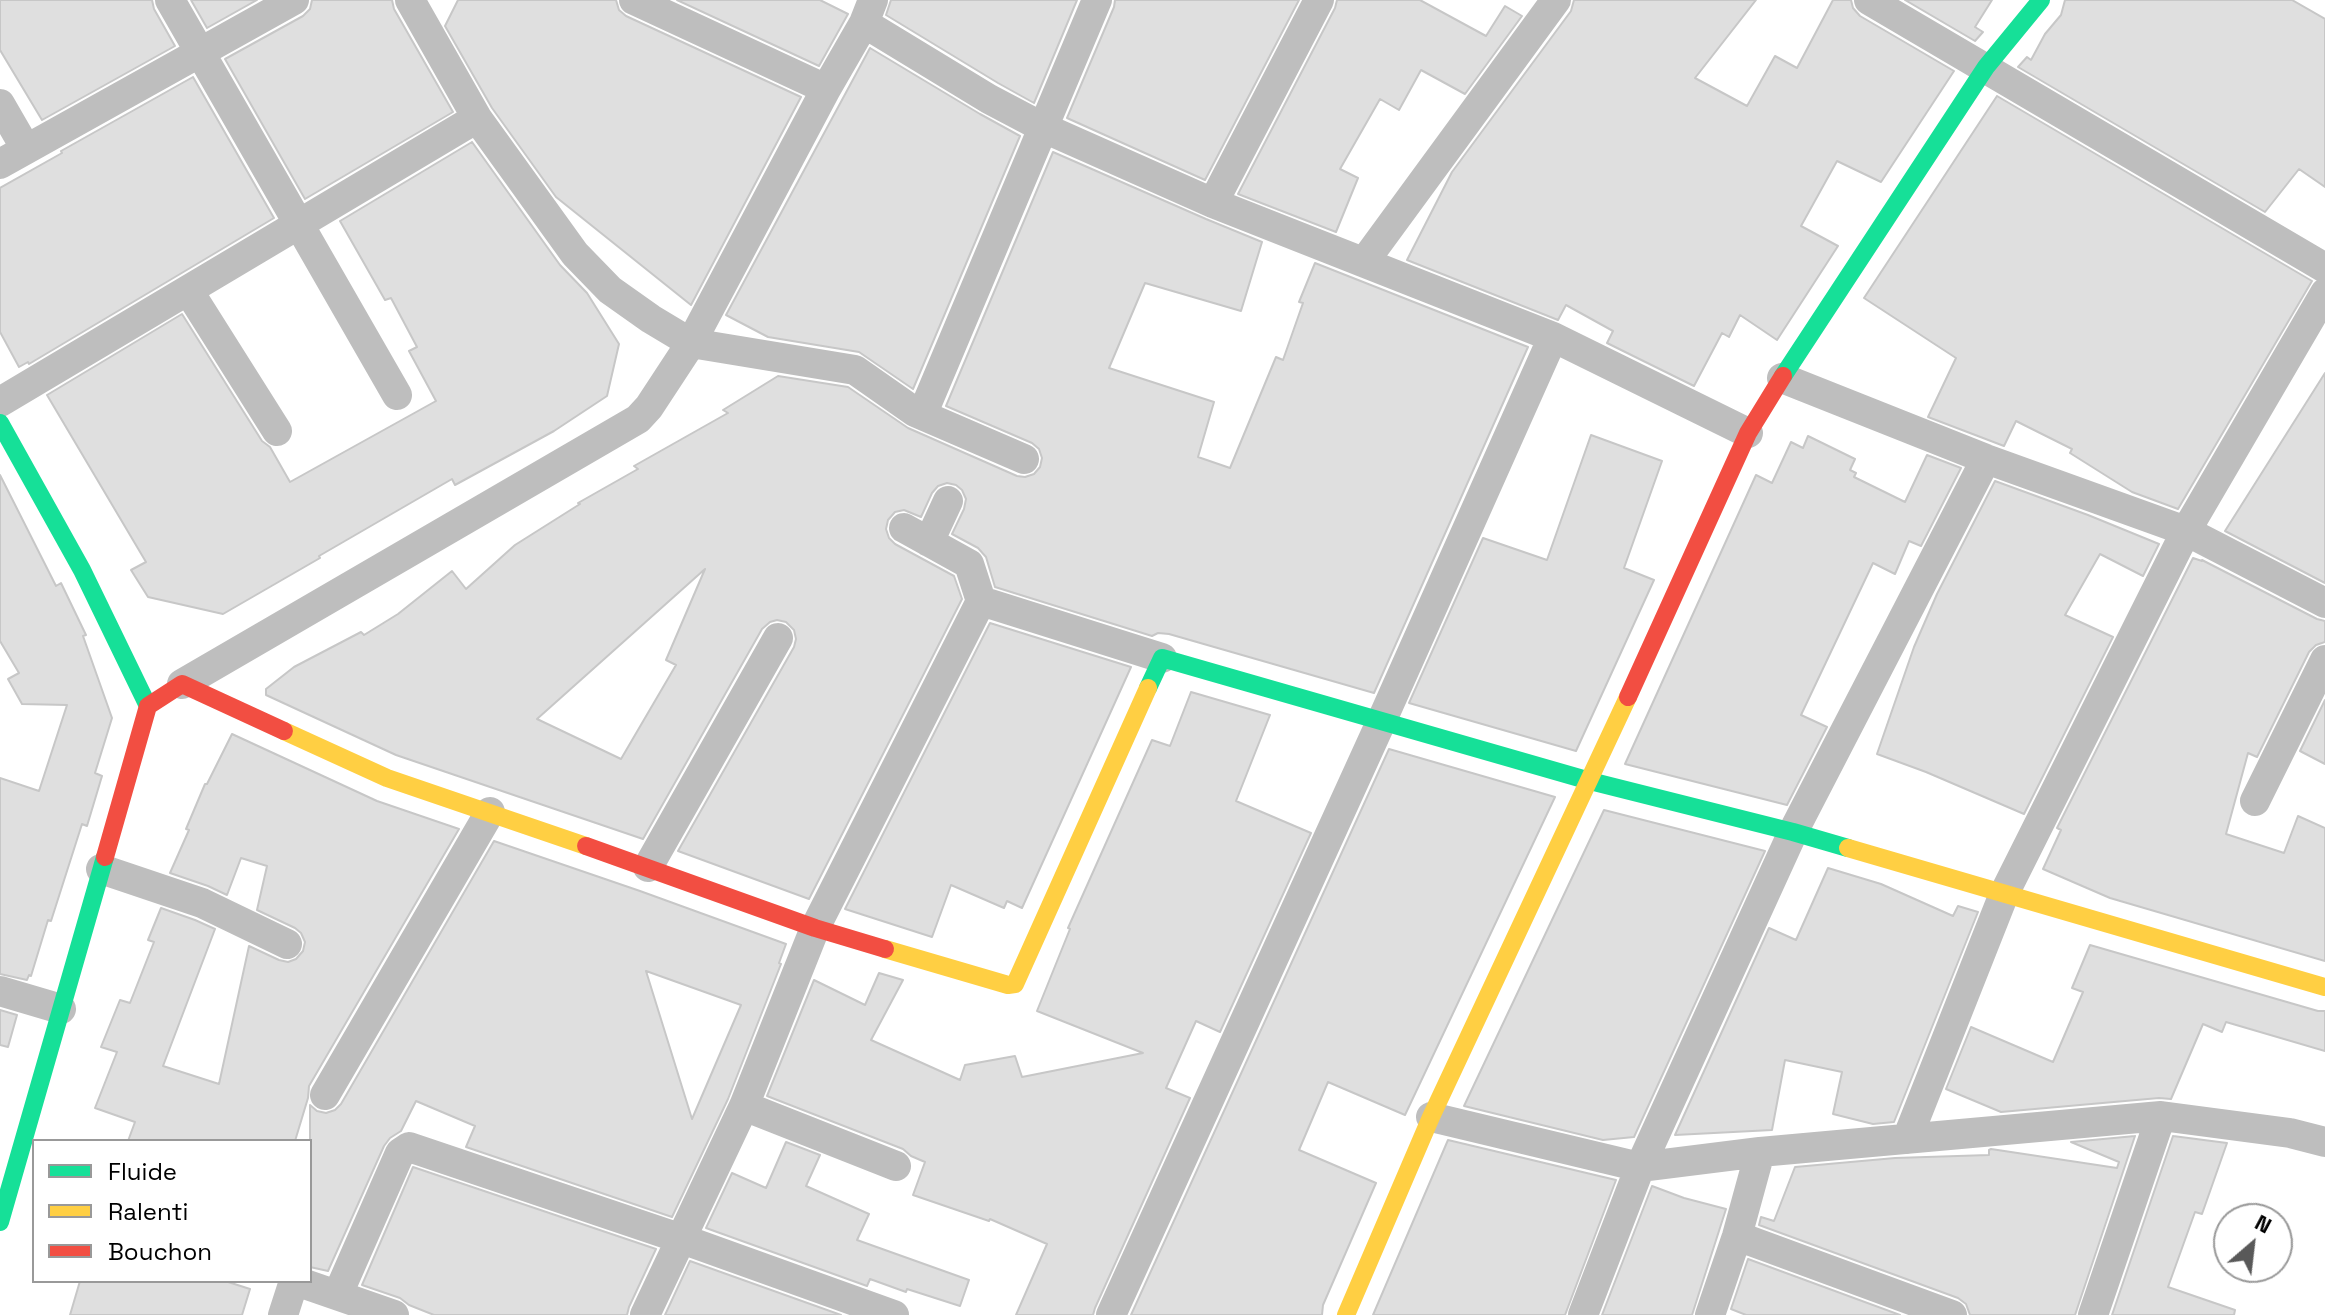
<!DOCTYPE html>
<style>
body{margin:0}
#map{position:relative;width:2325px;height:1315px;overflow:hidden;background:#fff;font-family:"Space Grotesk",sans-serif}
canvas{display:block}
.legend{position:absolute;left:32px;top:1139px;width:280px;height:144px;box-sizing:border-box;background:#fff;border:2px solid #999;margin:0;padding:10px 14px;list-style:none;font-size:24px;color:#000}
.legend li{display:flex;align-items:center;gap:16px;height:40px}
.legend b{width:40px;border:2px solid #999}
.north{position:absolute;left:2213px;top:1203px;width:80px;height:80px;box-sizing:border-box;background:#fff;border:2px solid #999;border-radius:50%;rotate:28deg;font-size:22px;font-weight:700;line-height:32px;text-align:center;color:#000}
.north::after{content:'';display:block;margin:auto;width:28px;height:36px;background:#595959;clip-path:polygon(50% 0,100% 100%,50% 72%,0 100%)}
</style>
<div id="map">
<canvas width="2325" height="1315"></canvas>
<ul class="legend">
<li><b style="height:10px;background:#16e098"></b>Fluide</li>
<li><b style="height:10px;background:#ffcf43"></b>Ralenti</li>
<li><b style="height:10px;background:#f24e42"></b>Bouchon</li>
</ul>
<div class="north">N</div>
</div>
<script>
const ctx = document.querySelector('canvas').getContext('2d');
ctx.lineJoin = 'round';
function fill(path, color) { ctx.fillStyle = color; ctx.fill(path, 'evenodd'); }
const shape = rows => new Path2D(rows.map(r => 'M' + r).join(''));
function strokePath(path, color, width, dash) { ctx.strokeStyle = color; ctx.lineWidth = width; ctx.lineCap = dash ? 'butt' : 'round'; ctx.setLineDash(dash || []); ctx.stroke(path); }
const building = shape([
 [0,0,152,0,154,9,175,46,42,120,0,50,0,0],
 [191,0,257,0,207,28,191,0],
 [312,0,392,0,394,9,453,112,305,199,225,59,303,16,310,9,312,0],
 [458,0,616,0,619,10,626,16,801,97,691,305,556,197,492,108,445,26,458,0],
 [677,0,820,0,848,14,819,66,677,0],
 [891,0,1077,0,1034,103,998,83,886,15,891,0],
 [1115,0,1299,0,1205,180,1067,118,1114,7,1115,0],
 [1337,0,1420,0,1486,36,1505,6,1522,16,1465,94,1421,70,1399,110,1380,99,1340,169,1358,178,1336,232,1238,194,1335,8,1337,0],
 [1574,0,1756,0,1695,78,1747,106,1775,56,1797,68,1833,0,1851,0,1853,8,1860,16,1954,71,1881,182,1837,161,1801,226,1838,246,1777,340,1740,315,1729,337,1722,333,1694,386,1607,343,1613,331,1566,305,1558,320,1407,260,1452,172,1571,11,1574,0],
 [1905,0,1992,0,1975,27,1983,32,1975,41,1905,0],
 [2065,0,2292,0,2325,19,2325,187,2299,169,2265,212,2018,67,2027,57,2031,60,2045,34,2061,15,2065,0],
 [870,48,980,114,1020,136,913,389,859,352,768,337,726,315,870,48],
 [193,77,274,218,29,364,28,362,19,367,0,332,0,188,62,153,61,151,193,77],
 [1997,96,2312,281,2178,509,2132,492,2070,453,2072,449,2016,421,2004,446,1928,417,1956,358,1864,298,1997,96],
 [472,142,560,265,587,293,619,344,607,396,554,431,455,485,452,479,319,556,320,558,223,614,148,597,131,570,146,562,47,395,182,314,262,441,270,447,290,482,436,401,409,351,417,347,391,298,385,300,340,221,472,142],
 [1053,152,1206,219,1262,242,1241,311,1145,283,1109,368,1214,402,1198,457,1230,468,1276,357,1283,360,1303,303,1299,302,1315,263,1528,347,1374,693,1169,634,1158,633,1152,636,995,587,986,557,978,548,952,534,964,509,966,499,962,490,956,485,947,483,938,486,932,493,921,517,904,510,895,512,888,520,886,529,889,538,895,544,954,576,962,599,809,899,678,851,794,647,796,639,794,630,786,622,777,620,770,622,762,629,643,839,396,755,266,695,266,689,294,667,361,632,364,635,398,614,452,571,466,589,515,545,580,504,578,503,638,469,634,466,728,413,723,410,778,376,848,387,908,428,1017,476,1025,477,1034,474,1040,467,1042,458,1039,449,1032,443,946,406,1053,152],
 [705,569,666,660,676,665,621,759,537,719,705,569],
 [2325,373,2325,583,2225,531,2325,373],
 [1591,435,1662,461,1624,568,1654,580,1576,751,1409,703,1483,538,1547,560,1591,435],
 [1808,436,1855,459,1850,470,1856,473,1854,477,1905,502,1927,455,1961,468,1921,546,1909,541,1895,574,1873,563,1801,715,1827,727,1787,805,1625,764,1756,475,1772,483,1791,442,1803,448,1808,436],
 [0,475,56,586,61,583,86,635,83,636,112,718,95,773,102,776,87,826,82,824,51,921,48,920,31,976,29,975,27,980,0,974,0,778,39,791,67,705,22,704,8,679,19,673,0,641,0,475],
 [1995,481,2088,515,2159,544,2143,576,2100,554,2065,615,2113,637,2024,814,1926,772,1877,754,1914,647,1937,594,1995,481],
 [2193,558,2202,561,2202,560,2317,619,2325,621,2325,642,2316,645,2309,652,2257,757,2248,753,2226,834,2284,853,2298,816,2325,828,2325,961,2110,898,2043,869,2061,830,2057,828,2193,558],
 [990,623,1131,667,1022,908,1007,901,1004,908,951,885,932,937,845,909,990,623],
 [1191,692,1270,715,1236,801,1311,833,1220,1032,1196,1021,1166,1088,1190,1098,1095,1308,1093,1315,1016,1315,1047,1244,990,1219,989,1221,913,1195,925,1162,911,1156,903,1149,767,1096,814,980,865,1005,879,973,903,980,871,1040,960,1080,965,1065,1015,1056,1022,1077,1143,1053,1037,1011,1070,929,1068,928,1152,740,1170,746,1191,692],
 [2325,700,2325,764,2300,751,2325,700],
 [232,734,377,801,459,829,309,1086,308,1098,295,1141,128,1141,135,1122,95,1108,117,1052,101,1047,120,1000,130,1003,154,942,148,940,161,908,195,920,215,929,163,1066,219,1084,249,946,279,960,288,962,296,959,303,951,305,942,301,933,295,928,257,910,267,866,241,858,227,895,208,886,170,873,189,830,186,829,205,784,207,784,232,734],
 [1389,749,1555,797,1405,1115,1328,1082,1299,1150,1376,1183,1323,1305,1322,1315,1131,1315,1389,749],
 [1604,810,1765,851,1634,1137,1603,1140,1464,1106,1604,810],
 [494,841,640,891,786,944,779,963,781,964,728,1099,672,1217,466,1147,475,1126,416,1101,401,1131,390,1138,384,1146,328,1271,310,1267,310,1105,317,1111,326,1113,335,1110,341,1104,494,841],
 [646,971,741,1005,692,1119,646,971],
 [1828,868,1881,884,1953,916,1958,906,1978,912,1894,1122,1873,1124,1833,1114,1842,1072,1785,1060,1772,1130,1675,1135,1769,928,1796,940,1828,868],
 [2090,945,2318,1011,2325,1011,2325,1051,2226,1022,2222,1032,2203,1024,2171,1099,2159,1098,2001,1112,1946,1089,1971,1027,2053,1062,2083,992,2072,988,2090,945],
 [0,1010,17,1015,8,1047,0,1045,0,1010],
 [2135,1136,2075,1315,1970,1315,1966,1304,1958,1298,1759,1225,1761,1217,1774,1221,1795,1167,1895,1158,1989,1155,1989,1150,1991,1149,2117,1168,2119,1162,2071,1142,2135,1136],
 [2173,1136,2227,1143,2202,1214,2195,1212,2168,1287,2235,1310,2234,1315,2112,1315,2173,1136],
 [1448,1140,1616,1180,1565,1315,1373,1315,1448,1140],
 [786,1142,820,1155,806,1186,869,1214,857,1240,969,1280,960,1306,907,1289,906,1292,870,1279,867,1286,706,1228,732,1173,766,1188,786,1142],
 [413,1167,656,1249,629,1307,627,1315,434,1315,409,1305,400,1298,362,1285,413,1167],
 [1652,1186,1684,1198,1726,1209,1692,1315,1602,1315,1652,1186],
 [1748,1259,1900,1315,1746,1315,1731,1309,1748,1259],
 [690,1261,841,1315,665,1315,690,1261],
 [80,1281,225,1281,250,1289,242,1315,70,1315,80,1281]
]);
const street = shape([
 [170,0,397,395],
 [410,0,477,118,575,254,610,290,651,319,691,343,855,370,915,412,1024,459],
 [634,0,826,89],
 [1869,0,2325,268],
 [864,23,989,99,1044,128,1213,203,1553,337,1748,433],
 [0,104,26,149],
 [0,164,294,0],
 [1213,203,1319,0],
 [1364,262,1556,0],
 [188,290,277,431],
 [1782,378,1986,459,2186,531,2325,603],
 [0,402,477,118],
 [921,413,925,408,1097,0],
 [929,542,948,501],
 [981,601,1162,658],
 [182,684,638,419,649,407,691,343,826,89,864,23,873,0],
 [2255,801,2325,660],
 [648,867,778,638],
 [101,869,202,903,287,944],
 [0,991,61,1009],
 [325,1095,490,812],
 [744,1106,896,1166],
 [1431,1117,1640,1167,1760,1152,2161,1116,2290,1133,2325,1142],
 [1907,1139,2004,894,2186,531,2325,293],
 [1737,1236,1952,1315],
 [296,1281,394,1315],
 [338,1294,400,1153,409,1147,682,1239,894,1315],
 [283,1315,294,1281],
 [645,1315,744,1106,815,928,981,601,969,564,904,528],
 [1111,1315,1382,720,1553,337],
 [1583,1315,1640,1167,1793,832,1986,459],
 [1710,1315,1737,1236,1760,1152],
 [2093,1315,2161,1116]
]);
const fast = shape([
 [1783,376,1986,67,2041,0],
 [0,423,82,570,148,706],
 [1148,688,1162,658,1590,781,1793,832,1848,848],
 [0,1222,105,857]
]);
const slow = shape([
 [284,731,387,778,586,846],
 [1848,848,2325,987],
 [885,949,1008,985,1015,984,1148,688],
 [1346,1315,1431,1117,1628,697]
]);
const jam = shape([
 [1628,697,1748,433,1783,376],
 [586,846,815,928,885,949],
 [105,857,148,706,182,684,284,731]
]);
fill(building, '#dfdfdf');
strokePath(building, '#c7c7c7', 2);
strokePath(street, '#bebebe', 30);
strokePath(fast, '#16e098', 18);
strokePath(slow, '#ffcf43', 18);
strokePath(jam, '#f24e42', 18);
</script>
